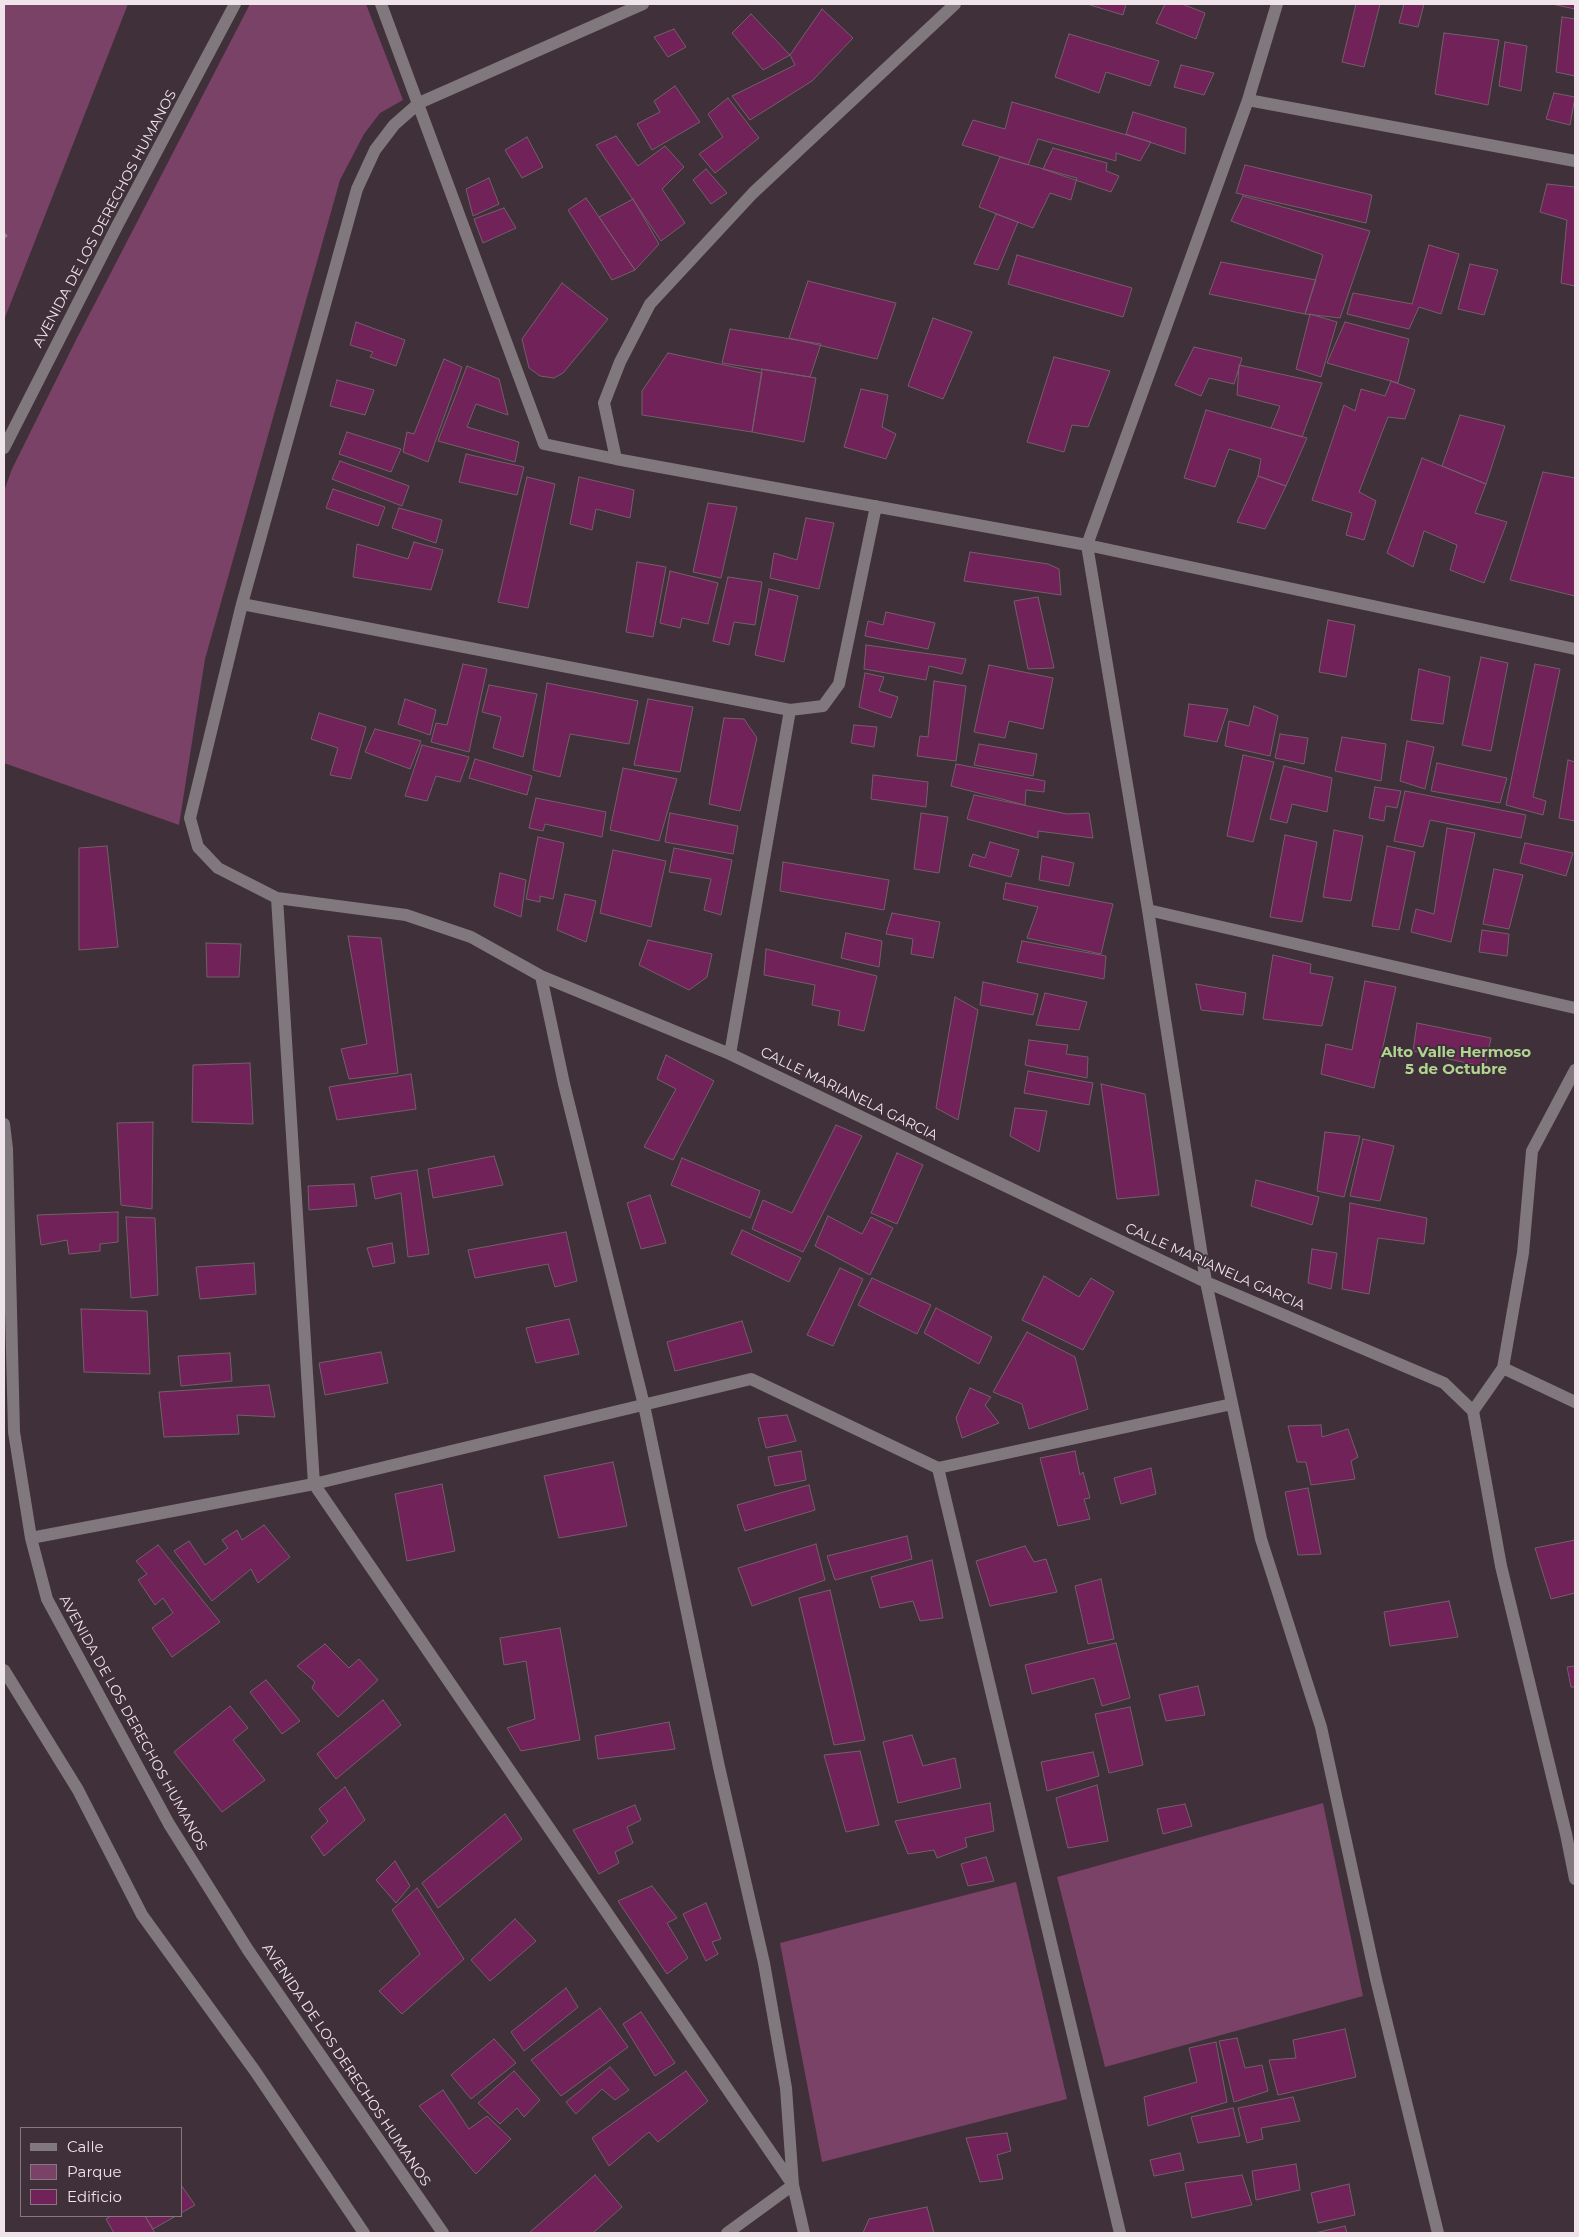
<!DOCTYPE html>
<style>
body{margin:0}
#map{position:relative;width:1579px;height:2237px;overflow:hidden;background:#40303a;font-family:Montserrat,sans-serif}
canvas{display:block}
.frame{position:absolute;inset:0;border:5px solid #efe4ea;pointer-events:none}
.legend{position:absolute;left:20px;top:2127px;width:162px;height:90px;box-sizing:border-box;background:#40303a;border:1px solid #867880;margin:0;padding:6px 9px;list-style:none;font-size:15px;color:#efe4ea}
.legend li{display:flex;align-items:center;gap:10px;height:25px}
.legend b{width:25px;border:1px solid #867880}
</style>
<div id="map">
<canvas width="1579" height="2237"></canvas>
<div class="frame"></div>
<ul class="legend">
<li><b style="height:6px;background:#81787d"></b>Calle</li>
<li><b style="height:14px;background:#794266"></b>Parque</li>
<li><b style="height:14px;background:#702259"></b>Edificio</li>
</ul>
</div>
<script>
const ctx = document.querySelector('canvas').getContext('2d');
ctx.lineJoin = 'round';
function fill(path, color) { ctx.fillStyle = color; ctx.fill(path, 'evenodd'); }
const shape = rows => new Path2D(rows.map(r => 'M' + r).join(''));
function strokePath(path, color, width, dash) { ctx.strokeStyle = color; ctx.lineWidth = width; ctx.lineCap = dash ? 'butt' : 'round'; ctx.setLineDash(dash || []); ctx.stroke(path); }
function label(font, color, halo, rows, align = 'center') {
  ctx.font = font + ' Montserrat,sans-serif'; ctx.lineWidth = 4; ctx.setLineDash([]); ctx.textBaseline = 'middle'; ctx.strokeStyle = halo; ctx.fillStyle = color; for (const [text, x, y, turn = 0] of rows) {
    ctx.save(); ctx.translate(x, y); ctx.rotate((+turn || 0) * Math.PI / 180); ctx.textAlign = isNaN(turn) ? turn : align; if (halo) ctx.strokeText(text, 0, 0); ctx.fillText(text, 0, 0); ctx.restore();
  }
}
const green = shape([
 [4,4,128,4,4,320],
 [250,4,366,4,403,100,380,113,364,134,340,180,205,659,179,825,4,763,4,491,12,469,77,338],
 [1323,1803,1363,1996,1105,2067,1057,1877],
 [1016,1882,1067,2099,822,2162,780,1943]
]);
const building = shape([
 [1087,4,1126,4,1123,15,1087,4],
 [1165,4,1182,4,1205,13,1196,39,1156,23,1165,4],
 [1356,4,1380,4,1364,67,1342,62,1356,4],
 [1404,4,1424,4,1418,27,1399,23,1404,4],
 [1552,4,1575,4,1575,9,1552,4],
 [822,9,853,38,812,81,750,120,732,96,795,65,790,55,822,9],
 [751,14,790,55,763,70,732,33,751,14],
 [1562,17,1575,19,1575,76,1556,72,1562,17],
 [674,29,686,47,668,57,654,37,674,29],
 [1444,33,1499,40,1488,105,1435,94,1444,33],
 [1069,34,1159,61,1150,86,1106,72,1099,93,1055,77,1069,34],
 [1505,42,1527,46,1521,91,1499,86,1505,42],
 [1181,65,1214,73,1204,95,1174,87,1181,65],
 [675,86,700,122,652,150,637,124,660,112,654,101,675,86],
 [1554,93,1575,97,1570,125,1546,119,1554,93],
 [728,98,759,138,715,173,699,154,723,137,708,114,728,98],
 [1012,102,1151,142,1140,161,1116,153,1116,161,1038,139,1028,165,962,145,973,120,1005,129,1012,102],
 [1133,112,1186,128,1185,154,1126,134,1133,112],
 [616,136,638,166,665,146,684,167,662,189,685,223,661,241,596,145,616,136],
 [527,137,543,167,522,178,505,150,527,137],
 [1053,148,1107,163,1106,171,1119,176,1111,192,1043,169,1053,148],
 [1000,157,1077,178,1071,200,1050,193,1033,228,979,207,1000,157],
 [1245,165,1372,195,1366,223,1236,193,1245,165],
 [706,169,727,193,711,204,693,180,706,169],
 [489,178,499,204,473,216,466,189,489,178],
 [1547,184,1575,187,1575,286,1561,283,1567,220,1540,212,1547,184],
 [1243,196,1370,231,1340,318,1305,314,1323,255,1231,221,1243,196],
 [586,198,599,217,635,270,612,280,568,210,586,198],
 [633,199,659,244,635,270,599,217,633,199],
 [504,208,516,228,483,243,474,219,504,208],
 [996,214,1018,222,998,270,974,264,996,214],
 [1429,245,1459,254,1441,314,1419,307,1409,329,1347,314,1353,293,1412,304,1429,245],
 [1017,255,1132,288,1123,317,1008,284,1017,255],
 [1221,262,1316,280,1305,314,1209,294,1221,262],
 [1470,264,1498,270,1484,315,1458,309,1470,264],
 [808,281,896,303,877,359,789,338,808,281],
 [562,283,608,319,563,373,554,378,540,376,529,368,522,339,562,283],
 [1310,314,1337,322,1321,377,1296,369,1310,314],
 [933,318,972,332,943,399,908,386,933,318],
 [356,322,405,340,396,366,370,357,373,352,350,345,356,322],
 [1345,322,1409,339,1398,383,1327,363,1345,322],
 [730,329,821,344,810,377,722,363,730,329],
 [1194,347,1242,358,1234,384,1209,378,1201,396,1175,385,1194,347],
 [668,353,762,373,752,432,642,415,642,391,668,353],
 [1054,357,1110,371,1088,427,1072,425,1064,452,1027,442,1054,357],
 [444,359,462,367,428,462,403,452,407,432,414,434,444,359],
 [1239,365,1322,383,1302,437,1271,428,1280,406,1237,395,1239,365],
 [467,366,499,379,508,415,476,404,467,427,519,442,515,462,438,441,467,366],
 [762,369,816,378,804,442,752,432,762,369],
 [337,380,374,390,365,415,330,406,337,380],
 [1391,381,1415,390,1405,419,1388,417,1359,492,1376,501,1364,540,1346,535,1352,513,1312,500,1344,405,1355,411,1361,389,1385,396,1391,381],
 [861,389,888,395,882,427,896,434,886,459,844,447,861,389],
 [1206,410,1307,438,1286,486,1258,476,1261,459,1229,449,1215,487,1184,478,1206,410],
 [1460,415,1505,426,1486,484,1442,466,1460,415],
 [347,432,401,449,391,472,339,454,347,432],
 [466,454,524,467,517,495,459,482,466,454],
 [1422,458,1486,484,1475,513,1507,522,1484,583,1450,570,1457,545,1424,531,1413,567,1387,553,1422,458],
 [340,461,409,486,402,506,332,479,340,461],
 [1543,472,1575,478,1575,596,1510,580,1543,472],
 [1258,476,1286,486,1265,529,1237,522,1258,476],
 [527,477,555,484,528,608,498,602,527,477],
 [579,477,634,490,630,518,596,509,592,530,570,524,579,477],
 [333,489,385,507,378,526,326,508,333,489],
 [708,503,737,507,721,578,693,572,708,503],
 [399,508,442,520,436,543,392,528,399,508],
 [806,518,834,523,819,589,770,578,774,553,797,560,806,518],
 [414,542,443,550,431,590,353,577,357,544,408,559,414,542],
 [970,552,1048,564,1059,569,1061,595,964,581,970,552],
 [637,562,666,567,653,637,626,632,637,562],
 [670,571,718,583,708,624,682,618,680,628,660,623,670,571],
 [728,577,762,582,755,625,734,622,729,645,713,641,728,577],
 [769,589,798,596,784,662,755,655,769,589],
 [1038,597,1054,668,1028,669,1014,601,1038,597],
 [886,612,935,623,928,649,865,636,868,621,883,625,886,612],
 [1328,620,1355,625,1346,677,1319,672,1328,620],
 [866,645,966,659,962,674,929,666,926,680,864,669,866,645],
 [1481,657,1508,663,1491,751,1462,745,1481,657],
 [463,664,487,669,469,752,431,742,436,723,447,725,463,664],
 [1535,664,1560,669,1533,797,1546,801,1543,815,1506,805,1535,664],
 [989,665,1053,678,1043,729,1009,721,1005,738,974,732,989,665],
 [1419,669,1450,677,1443,724,1411,720,1419,669],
 [865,673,884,677,879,691,898,697,891,718,859,707,865,673],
 [934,681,966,686,956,761,917,756,920,736,928,737,934,681],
 [547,683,638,701,629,744,570,734,560,777,533,770,547,683],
 [489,685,537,694,523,757,493,748,501,717,482,712,489,685],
 [405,699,436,710,430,735,398,724,405,699],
 [648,699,693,707,680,772,634,765,648,699],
 [1189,704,1228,709,1217,742,1184,736,1189,704],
 [1254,706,1278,716,1270,756,1225,746,1229,721,1249,726,1254,706],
 [319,713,366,727,351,779,330,775,338,748,311,739,319,713],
 [724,718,744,719,757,738,740,811,709,804,724,718],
 [854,725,877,727,874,747,851,743,854,725],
 [375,729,421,741,410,769,365,752,375,729],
 [1280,734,1308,738,1304,764,1275,758,1280,734],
 [1342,737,1386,744,1381,781,1335,771,1342,737],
 [1407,741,1434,747,1425,789,1400,781,1407,741],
 [979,744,1037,754,1033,776,974,765,979,744],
 [422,745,469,757,460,782,436,776,427,801,405,796,422,745],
 [1243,755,1274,762,1253,842,1227,836,1243,755],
 [475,759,532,776,527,795,469,778,475,759],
 [1568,760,1575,762,1575,821,1559,818,1568,760],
 [1437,763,1507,778,1500,803,1431,791,1437,763],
 [956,764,1045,781,1044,792,1026,790,1025,805,951,786,956,764],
 [1284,766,1332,778,1327,812,1292,804,1287,823,1270,819,1284,766],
 [623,768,677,779,659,841,610,830,623,768],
 [873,775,928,782,926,807,871,799,873,775],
 [1375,787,1401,791,1397,808,1386,806,1384,821,1369,818,1375,787],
 [1405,791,1526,815,1521,838,1430,820,1423,847,1394,841,1405,791],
 [974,795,1067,814,1089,813,1093,838,1038,831,1038,838,967,819,974,795],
 [536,798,606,812,602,837,545,824,543,831,529,828,536,798],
 [670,813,738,826,733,854,665,842,670,813],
 [921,813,948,817,939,873,914,869,921,813],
 [1447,828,1475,833,1451,942,1411,932,1416,909,1434,914,1447,828],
 [1334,830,1363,836,1351,901,1323,897,1334,830],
 [1285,835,1317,842,1302,922,1270,917,1285,835],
 [538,837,564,843,553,899,540,896,540,902,526,899,538,837],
 [990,842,1019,850,1011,877,969,866,973,854,985,858,990,842],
 [1525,843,1573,853,1566,876,1520,863,1525,843],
 [107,846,118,947,79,950,79,848,107,846],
 [1387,846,1415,852,1399,930,1372,926,1387,846],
 [674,848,732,860,721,915,704,910,711,879,669,872,674,848],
 [613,850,666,861,651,927,600,913,613,850],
 [1042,856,1074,863,1069,886,1039,880,1042,856],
 [783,862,889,880,884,910,780,891,783,862],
 [1494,869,1523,875,1509,929,1483,924,1494,869],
 [500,873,526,880,521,917,494,906,500,873],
 [1006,883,1113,904,1101,954,1027,938,1038,907,1003,899,1006,883],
 [565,894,596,901,586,942,557,930,565,894],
 [892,913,940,922,933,958,911,954,913,939,886,934,892,913],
 [1482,930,1509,934,1507,956,1479,952,1482,930],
 [846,933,882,941,879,967,841,958,846,933],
 [348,936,381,938,398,1073,349,1079,341,1049,367,1044,348,936],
 [648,940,712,954,707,977,689,990,639,965,648,940],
 [1022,941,1106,956,1104,979,1017,962,1022,941],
 [206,943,241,944,239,977,207,977,206,943],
 [766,949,877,976,864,1031,838,1025,840,1011,812,1005,815,985,764,975,766,949],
 [1273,955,1311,964,1310,973,1333,977,1322,1026,1263,1019,1273,955],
 [1365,981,1396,987,1374,1088,1321,1074,1326,1044,1352,1050,1365,981],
 [983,982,1038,994,1033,1015,980,1005,983,982],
 [1196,984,1246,993,1243,1015,1201,1010,1196,984],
 [1045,993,1087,1002,1079,1030,1036,1025,1045,993],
 [955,997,978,1010,958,1120,936,1108,955,997],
 [1417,1023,1491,1038,1485,1067,1413,1051,1417,1023],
 [1029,1040,1068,1045,1066,1054,1088,1057,1087,1078,1025,1065,1029,1040],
 [666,1055,714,1081,673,1160,644,1147,676,1089,657,1079,666,1055],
 [250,1063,253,1124,192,1122,193,1065,250,1063],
 [1028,1071,1093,1083,1089,1105,1024,1093,1028,1071],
 [411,1074,416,1109,337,1120,329,1087,411,1074],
 [1101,1084,1145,1094,1159,1195,1117,1199,1101,1084],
 [1015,1108,1047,1111,1039,1152,1010,1136,1015,1108],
 [153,1122,152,1209,121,1205,117,1123,153,1122],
 [836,1125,862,1136,803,1252,752,1229,763,1200,792,1213,836,1125],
 [1325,1132,1360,1136,1344,1197,1317,1191,1325,1132],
 [1363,1139,1394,1146,1380,1201,1350,1196,1363,1139],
 [897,1153,923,1165,897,1224,871,1213,897,1153],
 [494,1156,503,1185,433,1198,428,1169,494,1156],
 [682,1158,760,1191,750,1218,671,1185,682,1158],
 [417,1170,429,1254,408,1257,401,1193,375,1199,371,1177,417,1170],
 [1256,1180,1319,1197,1312,1225,1251,1206,1256,1180],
 [354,1184,357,1206,309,1210,308,1186,354,1184],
 [650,1195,666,1243,641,1249,627,1203,650,1195],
 [1350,1203,1427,1218,1424,1244,1378,1238,1369,1294,1342,1289,1350,1203],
 [118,1212,118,1242,100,1244,100,1251,69,1254,67,1240,41,1245,37,1215,118,1212],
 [828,1216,862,1234,871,1217,893,1228,870,1275,815,1246,828,1216],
 [126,1217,155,1218,158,1295,131,1298,126,1217],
 [742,1230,801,1258,789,1282,731,1254,742,1230],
 [566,1232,577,1281,555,1287,548,1264,475,1278,468,1250,566,1232],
 [392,1243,395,1263,373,1267,367,1248,392,1243],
 [1312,1249,1337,1253,1331,1289,1308,1283,1312,1249],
 [254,1263,256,1294,200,1299,196,1267,254,1263],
 [840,1268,863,1279,833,1346,807,1335,840,1268],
 [1044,1276,1079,1297,1091,1278,1114,1292,1083,1350,1022,1320,1044,1276],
 [872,1278,931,1305,917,1334,858,1305,872,1278],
 [936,1308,992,1337,979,1364,924,1333,936,1308],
 [81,1309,147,1311,150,1374,84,1372,81,1309],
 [569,1319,579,1354,536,1363,526,1328,569,1319],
 [742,1321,752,1352,675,1371,667,1342,742,1321],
 [1027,1332,1075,1357,1088,1409,1029,1429,1022,1404,993,1392,1027,1332],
 [381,1352,388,1383,325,1395,319,1363,381,1352],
 [230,1353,232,1381,181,1386,178,1356,230,1353],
 [269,1385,275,1417,237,1415,239,1434,164,1437,159,1392,269,1385],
 [970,1388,991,1397,985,1405,999,1423,962,1438,956,1418,970,1388],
 [787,1415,796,1441,766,1448,758,1418,787,1415],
 [1321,1425,1322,1437,1348,1429,1358,1457,1351,1461,1355,1479,1311,1485,1306,1462,1297,1462,1288,1426,1321,1425],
 [801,1451,806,1480,775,1486,768,1457,801,1451],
 [1075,1451,1080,1475,1083,1472,1090,1498,1084,1499,1090,1519,1058,1526,1040,1458,1075,1451],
 [613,1462,627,1526,559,1538,544,1476,613,1462],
 [1151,1468,1156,1494,1121,1504,1114,1478,1151,1468],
 [442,1484,455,1551,407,1561,395,1494,442,1484],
 [809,1485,815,1510,745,1531,737,1505,809,1485],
 [1308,1488,1321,1554,1298,1555,1285,1492,1308,1488],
 [264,1525,290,1557,258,1583,251,1569,212,1601,174,1551,189,1541,205,1565,228,1548,222,1540,237,1530,242,1540,264,1525],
 [907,1536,912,1559,835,1580,827,1556,907,1536],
 [1575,1540,1575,1593,1551,1599,1535,1548,1575,1540],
 [816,1544,825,1580,752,1606,738,1568,816,1544],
 [158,1545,220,1622,172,1657,152,1628,173,1613,163,1598,155,1605,138,1580,147,1574,136,1561,158,1545],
 [1025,1546,1034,1562,1046,1559,1057,1592,990,1606,976,1561,1025,1546],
 [932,1560,943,1618,920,1621,913,1601,880,1608,871,1577,932,1560],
 [1101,1579,1114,1639,1088,1644,1075,1586,1101,1579],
 [830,1590,865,1740,834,1745,799,1598,830,1590],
 [1449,1601,1458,1637,1390,1646,1384,1612,1449,1601],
 [560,1628,580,1740,521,1751,507,1728,535,1719,526,1661,504,1665,500,1638,560,1628],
 [1116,1643,1130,1698,1102,1706,1094,1678,1032,1694,1025,1665,1116,1643],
 [325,1644,349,1668,359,1659,378,1680,338,1717,312,1688,315,1682,297,1666,325,1644],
 [1575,1666,1575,1687,1571,1687,1567,1667,1575,1666],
 [266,1680,300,1721,282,1734,250,1692,266,1680],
 [1198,1686,1205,1715,1166,1721,1159,1695,1198,1686],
 [383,1700,401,1725,336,1779,317,1754,383,1700],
 [230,1706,248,1728,233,1740,265,1780,222,1812,174,1752,230,1706],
 [1130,1707,1143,1765,1109,1773,1095,1714,1130,1707],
 [669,1722,675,1749,598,1759,595,1736,669,1722],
 [912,1735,923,1766,955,1758,961,1788,898,1803,883,1742,912,1735],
 [860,1751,879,1825,846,1832,824,1755,860,1751],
 [1093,1752,1099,1776,1047,1791,1041,1762,1093,1752],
 [1097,1785,1108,1841,1068,1848,1056,1798,1097,1785],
 [345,1787,365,1820,324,1856,311,1837,328,1821,319,1809,345,1787],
 [990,1803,994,1831,965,1838,967,1847,937,1858,934,1850,908,1854,895,1821,990,1803],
 [1185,1804,1192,1826,1163,1834,1157,1809,1185,1804],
 [635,1805,641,1820,627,1827,633,1843,615,1852,619,1863,599,1874,573,1830,635,1805],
 [505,1814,522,1839,438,1908,422,1883,505,1814],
 [986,1857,994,1881,968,1886,961,1864,986,1857],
 [395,1861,410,1886,396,1903,376,1880,395,1861],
 [652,1886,677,1918,667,1923,688,1958,667,1974,618,1901,652,1886],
 [417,1888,464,1959,402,2014,379,1991,420,1954,392,1910,417,1888],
 [706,1903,721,1939,712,1942,718,1954,706,1961,683,1914,706,1903],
 [515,1919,536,1941,490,1981,471,1960,515,1919],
 [566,1988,578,2007,524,2051,511,2032,566,1988],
 [600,2008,628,2047,561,2096,531,2060,600,2008],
 [641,2012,675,2063,655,2076,623,2024,641,2012],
 [1345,2029,1356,2077,1278,2095,1269,2060,1296,2058,1293,2040,1345,2029],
 [1237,2038,1245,2068,1262,2065,1268,2091,1234,2102,1219,2041,1237,2038],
 [494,2039,516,2063,471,2099,451,2075,494,2039],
 [1216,2042,1227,2102,1148,2126,1144,2097,1197,2082,1189,2048,1216,2042],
 [610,2067,629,2090,615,2100,602,2089,576,2114,566,2102,610,2067],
 [514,2071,540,2100,524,2117,517,2108,500,2124,478,2103,514,2071],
 [686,2071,708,2101,658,2142,649,2132,609,2166,592,2138,686,2071],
 [443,2090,469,2129,487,2116,511,2139,476,2174,419,2106,443,2090],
 [1293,2097,1300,2121,1261,2128,1263,2139,1247,2143,1238,2108,1293,2097],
 [1233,2108,1240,2136,1198,2143,1191,2117,1233,2108],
 [1007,2133,1011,2151,997,2155,1003,2179,980,2182,966,2138,1007,2133],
 [1180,2153,1184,2170,1154,2176,1150,2160,1180,2153],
 [1296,2164,1300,2190,1256,2200,1252,2171,1296,2164],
 [595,2175,622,2207,593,2233,529,2233,595,2175],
 [1242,2175,1252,2205,1192,2218,1185,2183,1242,2175],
 [1349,2184,1355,2215,1318,2223,1311,2193,1349,2184],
 [181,2185,195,2205,181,2213,181,2185],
 [927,2207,934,2233,863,2233,869,2219,927,2207],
 [111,2216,145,2216,155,2233,114,2233,106,2219,111,2216],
 [145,2216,176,2216,153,2229,145,2216],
 [1345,2226,1347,2233,1315,2233,1345,2226]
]);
const path = shape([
 [4,234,7,237]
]);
const minor = shape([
 [381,4,544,444,616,459],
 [643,4,419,103,394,125,375,150,357,189,242,604,190,818,198,847,218,868,277,898,406,915,471,937,541,976,730,1054,1206,1282,1444,1383,1473,1411],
 [955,4,753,193,650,304,620,362,604,403,616,459,1087,545,1575,649],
 [1277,4,1248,100,1087,545,1148,910,1206,1282,1261,1539,1321,1727,1376,1979,1438,2233],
 [1248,100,1575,161],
 [4,448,117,226,235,4],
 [242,604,790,710,823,706,839,684,876,506],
 [277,898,314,1484,793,2185,727,2233],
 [1148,910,1575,1008],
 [541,976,564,1084,644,1405,719,1767,764,1963,786,2088,793,2185,804,2233],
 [730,1054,790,710],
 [1575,1070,1532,1151,1523,1253,1503,1368,1473,1411,1501,1566,1566,1834,1575,1879],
 [4,1124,7,1149,14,1432,31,1538,47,1599,169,1824,248,1950,443,2233],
 [1503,1368,1575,1402],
 [938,1468,1120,2233],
 [31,1538,314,1484,751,1379,938,1468,1232,1404],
 [4,1670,78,1790,142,1915,255,2071,364,2233]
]);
const streetNames = [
 ["AVENIDA DE LOS DERECHOS HUMANOS",105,219,-62],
 ["CALLE MARIANELA GARCIA",849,1094,26],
 ["CALLE MARIANELA GARCIA",1215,1267,24],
 ["AVENIDA DE LOS DERECHOS HUMANOS",133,1723,61],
 ["AVENIDA DE LOS DERECHOS HUMANOS",346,2065,56]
];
const neighbourhoodNames = [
 ["Alto Valle Hermoso",1456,1053],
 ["5 de Octubre",1456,1070]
];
fill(green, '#794266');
fill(building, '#702259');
strokePath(building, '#725f6a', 1);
strokePath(path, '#887a82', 3, [4, 2.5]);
strokePath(minor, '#81787d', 12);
label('14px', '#efe4ea', '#40303a', streetNames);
label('bold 15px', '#afd591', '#40303a', neighbourhoodNames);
</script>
